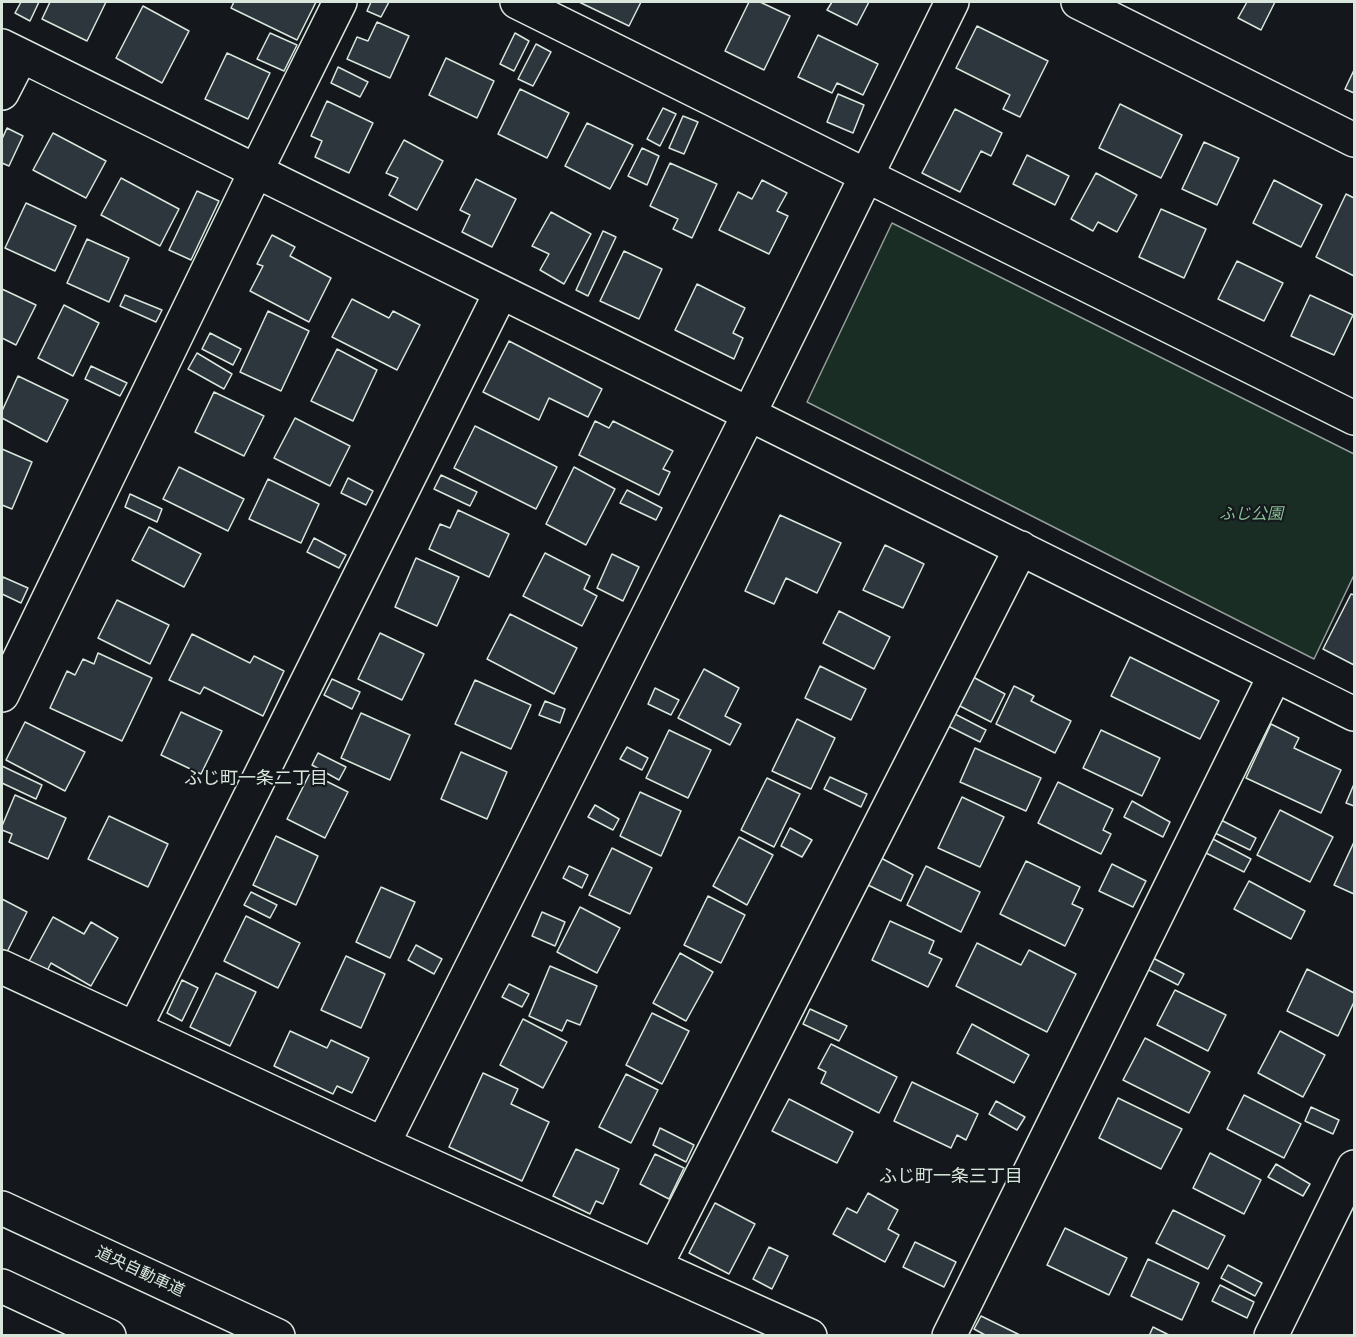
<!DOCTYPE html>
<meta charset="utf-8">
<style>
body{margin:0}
#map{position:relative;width:1356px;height:1337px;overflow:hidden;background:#14181c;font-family:"Noto Serif",serif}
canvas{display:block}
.frame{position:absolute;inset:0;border:3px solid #d8e6dc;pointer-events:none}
</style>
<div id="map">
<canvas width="1356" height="1337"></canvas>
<div class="frame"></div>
</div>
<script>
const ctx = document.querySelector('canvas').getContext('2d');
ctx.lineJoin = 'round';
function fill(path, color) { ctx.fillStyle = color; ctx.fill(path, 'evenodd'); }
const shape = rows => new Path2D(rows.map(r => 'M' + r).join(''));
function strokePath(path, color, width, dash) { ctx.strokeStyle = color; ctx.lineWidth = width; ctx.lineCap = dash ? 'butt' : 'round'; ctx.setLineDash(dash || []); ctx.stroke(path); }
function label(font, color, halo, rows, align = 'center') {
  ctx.font = font + ' "Noto Serif","Noto Sans JP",serif'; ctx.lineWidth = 4.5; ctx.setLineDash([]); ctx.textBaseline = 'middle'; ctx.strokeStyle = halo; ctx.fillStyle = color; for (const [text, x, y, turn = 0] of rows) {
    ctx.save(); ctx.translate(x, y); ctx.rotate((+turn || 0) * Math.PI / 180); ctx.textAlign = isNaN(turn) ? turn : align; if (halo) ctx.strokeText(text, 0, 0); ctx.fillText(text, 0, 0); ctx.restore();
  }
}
const green = shape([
 [892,223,1354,454,1354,575,1314,659,807,402,892,223]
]);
const building = shape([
 [21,2,39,2,30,21,15,13,21,2],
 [50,2,106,2,87,41,42,19,50,2],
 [234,2,316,2,297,40,231,8,234,2],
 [371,2,389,2,381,17,367,11,371,2],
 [579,2,641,2,629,26,579,2],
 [749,2,760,2,790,16,764,70,725,51,749,2],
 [832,2,869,2,857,25,827,10,832,2],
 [1247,2,1275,2,1261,30,1238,18,1247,2],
 [143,6,189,31,162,83,116,58,143,6],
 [377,22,409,36,390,78,347,59,357,37,368,41,377,22],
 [977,26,1048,61,1020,117,1003,109,1010,95,956,68,977,26],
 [270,33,297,45,284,71,257,59,270,33],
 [515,33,529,41,514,71,500,64,515,33],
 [818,35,878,64,863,95,837,83,832,93,798,77,818,35],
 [536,44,551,52,533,86,518,79,536,44],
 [227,53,270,73,248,119,205,99,227,53],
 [446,58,494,81,477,118,429,95,446,58],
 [338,67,368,82,360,97,331,83,338,67],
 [1354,70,1354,93,1345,89,1354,70],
 [520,89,569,113,547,158,498,134,520,89],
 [838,94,864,105,853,133,827,122,838,94],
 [327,101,373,123,349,173,315,157,322,141,311,136,327,101],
 [1120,104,1182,135,1161,178,1099,148,1120,104],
 [663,108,676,114,660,146,647,139,663,108],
 [955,109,1002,133,991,156,981,151,960,192,922,173,955,109],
 [683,116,698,122,684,154,669,148,683,116],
 [587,123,633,145,610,189,565,166,587,123],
 [7,128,23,136,9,166,2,163,2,139,7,128],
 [53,133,106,161,86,198,33,170,53,133],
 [404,140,443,161,417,210,389,195,398,178,386,173,404,140],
 [1204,142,1239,158,1217,205,1182,189,1204,142],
 [642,148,659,156,647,185,628,176,642,148],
 [1027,155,1069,176,1055,205,1013,184,1027,155],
 [670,163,717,184,692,238,673,229,678,219,650,206,670,163],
 [1096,173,1137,195,1117,232,1098,222,1093,231,1071,219,1096,173],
 [121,178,179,209,160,246,101,215,121,178],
 [476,179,516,199,492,247,462,232,470,215,460,210,476,179],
 [762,180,787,193,777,211,788,216,769,254,719,230,738,192,752,199,762,180],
 [1274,180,1322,205,1301,247,1253,223,1274,180],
 [197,191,219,201,191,260,169,250,197,191],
 [1346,194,1354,198,1354,276,1316,257,1346,194],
 [26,203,76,226,55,271,5,248,26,203],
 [1161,209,1206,229,1184,278,1139,257,1161,209],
 [551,212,591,234,564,284,540,270,549,254,532,246,551,212],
 [603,231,616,237,588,296,576,290,603,231],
 [272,235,295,247,290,256,331,278,309,322,250,291,263,266,257,264,272,235],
 [87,239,129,258,109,302,67,283,87,239],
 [624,251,662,269,639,319,600,301,624,251],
 [1237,261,1283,283,1264,321,1218,299,1237,261],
 [697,284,745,308,733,333,743,338,734,359,675,330,697,284],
 [2,289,36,305,16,345,2,338,2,289],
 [125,295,162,310,156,322,120,306,125,295],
 [1310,295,1353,315,1334,355,1291,336,1310,295],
 [352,299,389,318,393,311,420,325,397,370,332,337,352,299],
 [64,305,99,323,73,376,38,358,64,305],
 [268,311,309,331,281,391,240,372,268,311],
 [210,333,241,349,233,365,202,349,210,333],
 [509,341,602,389,588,417,549,398,539,420,483,392,509,341],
 [337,349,377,370,353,421,311,401,337,349],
 [197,353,232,374,224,389,188,369,197,353],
 [91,366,127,383,120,396,85,379,91,366],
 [18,376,68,400,47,442,2,418,2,411,18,376],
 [214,392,264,416,244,456,195,432,214,392],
 [295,418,350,446,330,486,274,458,295,418],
 [595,421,609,428,613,421,673,451,663,469,670,472,659,495,579,455,595,421],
 [475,426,557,467,536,509,454,468,475,426],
 [2,449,32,462,12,509,2,505,2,449],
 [179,467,244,499,228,531,163,499,179,467],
 [574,467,615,489,586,545,546,524,574,467],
 [441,475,477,492,470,506,434,489,441,475],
 [348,478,373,491,366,505,341,493,348,478],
 [268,479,319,504,301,543,249,519,268,479],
 [627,490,662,508,656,520,620,503,627,490],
 [130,494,162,509,157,522,125,507,130,494],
 [458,510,509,534,489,577,429,549,440,524,450,528,458,510],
 [780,515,841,543,817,593,786,578,774,604,745,591,780,515],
 [149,527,201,554,184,587,132,560,149,527],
 [314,538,346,555,339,568,307,552,314,538],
 [885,545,924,564,903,608,863,590,885,545],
 [545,553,590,576,584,589,597,596,582,626,523,596,545,553],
 [612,554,639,567,623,601,597,588,612,554],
 [416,558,459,577,437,626,395,607,416,558],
 [3,577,28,588,21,603,2,594,2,581,3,577],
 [1351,594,1354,595,1354,665,1323,649,1351,594],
 [117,600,169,625,150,664,98,638,117,600],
 [839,611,890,637,874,669,823,643,839,611],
 [510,614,577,648,554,694,487,659,510,614],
 [380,633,424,654,402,700,358,679,380,633],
 [192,634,250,663,254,656,284,671,263,716,204,687,200,694,169,680,192,634],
 [98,653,152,678,122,741,50,708,67,671,75,675,83,659,94,664,98,653],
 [1130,657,1219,701,1200,739,1111,696,1130,657],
 [820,666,866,689,851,720,805,698,820,666],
 [704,669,739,688,725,716,741,724,730,745,678,718,704,669],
 [973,677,1005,694,991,722,958,705,973,677],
 [332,679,360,692,352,709,324,695,332,679],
 [475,680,531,705,511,749,455,724,475,680],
 [1014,686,1034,696,1031,701,1071,721,1055,753,996,724,1014,686],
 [655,688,679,700,671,715,648,704,655,688],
 [545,701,565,709,560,723,539,715,545,701],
 [181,712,222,731,201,774,161,755,181,712],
 [361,713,410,735,390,780,341,758,361,713],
 [955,714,986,730,980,742,948,726,955,714],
 [797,719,835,738,811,789,772,771,797,719],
 [25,722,85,752,65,791,6,760,25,722],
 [1271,724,1299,738,1294,748,1341,770,1321,813,1246,778,1271,724],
 [669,730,711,750,688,798,646,778,669,730],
 [1101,730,1160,758,1142,796,1083,768,1101,730],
 [627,747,648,758,642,770,620,759,627,747],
 [975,748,1041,778,1026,811,960,782,975,748],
 [461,752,507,772,487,819,441,799,461,752],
 [318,753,346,767,339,780,312,765,318,753],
 [2,766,42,785,36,799,2,783,2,766],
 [310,773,348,792,325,838,287,819,310,773],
 [830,777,867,794,861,807,824,789,830,777],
 [767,778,800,794,774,847,741,830,767,778],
 [1058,782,1113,809,1103,830,1111,834,1101,854,1038,823,1058,782],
 [1354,784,1354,806,1346,803,1354,784],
 [640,792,681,811,661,856,620,836,640,792],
 [15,795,66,818,48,859,9,842,12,834,2,830,2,826,15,795],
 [962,797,1004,817,980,867,938,848,962,797],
 [1132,801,1170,822,1163,837,1124,817,1132,801],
 [595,805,619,819,613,830,588,817,595,805],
 [1280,810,1333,837,1310,882,1257,855,1280,810],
 [109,816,168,844,148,887,88,859,109,816],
 [1221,820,1256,838,1250,850,1215,833,1221,820],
 [790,828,812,840,802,857,781,846,790,828],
 [276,836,318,856,296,905,253,885,276,836],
 [739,837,773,855,747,905,713,886,739,837],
 [1213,839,1251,859,1244,872,1206,853,1213,839],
 [1354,842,1354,894,1334,885,1354,842],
 [612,848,652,868,630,914,589,895,612,848],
 [881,858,913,875,901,901,868,885,881,858],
 [1026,861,1080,887,1072,904,1083,909,1065,946,1000,914,1026,861],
 [1112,864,1146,881,1133,907,1099,891,1112,864],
 [569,866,588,875,582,888,563,878,569,866],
 [926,866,980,892,961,932,907,905,926,866],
 [1249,881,1305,911,1291,939,1234,909,1249,881],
 [381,887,415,902,390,958,356,942,381,887],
 [251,892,277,905,270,918,244,905,251,892],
 [708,896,745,915,721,963,684,945,708,896],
 [2,899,27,912,7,952,2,949,2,899],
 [580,907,620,928,597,973,557,952,580,907],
 [542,912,565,922,555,946,532,936,542,912],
 [246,916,300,943,278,988,224,961,246,916],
 [53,917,84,934,91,922,118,938,91,986,51,963,46,973,28,963,53,917],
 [890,921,934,941,929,953,942,959,928,987,872,960,890,921],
 [977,943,1021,965,1029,950,1076,974,1047,1032,956,986,977,943],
 [416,945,442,959,434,974,408,960,416,945],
 [680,953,713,972,686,1021,653,1003,680,953],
 [346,956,385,974,361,1028,321,1010,346,956],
 [1151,957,1184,974,1178,985,1145,968,1151,957],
 [550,966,597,986,580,1025,567,1020,562,1031,529,1016,550,966],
 [1307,969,1354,993,1354,1002,1338,1036,1287,1011,1307,969],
 [216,973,256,992,230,1046,190,1027,216,973],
 [182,980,198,988,182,1021,167,1013,182,980],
 [509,984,529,994,522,1007,502,997,509,984],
 [1175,990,1226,1015,1208,1051,1157,1025,1175,990],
 [810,1009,847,1026,839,1041,803,1024,810,1009],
 [652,1013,689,1031,662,1084,626,1065,652,1013],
 [523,1019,567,1042,543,1088,500,1065,523,1019],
 [972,1024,1029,1055,1014,1083,957,1053,972,1024],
 [290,1031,327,1048,331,1040,369,1058,352,1093,337,1086,333,1094,274,1066,290,1031],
 [1280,1031,1325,1055,1303,1097,1258,1073,1280,1031],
 [1145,1038,1210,1072,1189,1113,1123,1080,1145,1038],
 [831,1044,897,1077,879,1113,821,1083,826,1072,818,1068,831,1044],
 [483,1073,518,1089,511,1104,549,1122,522,1181,449,1147,483,1073],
 [626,1074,658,1090,631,1143,599,1127,626,1074],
 [912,1082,978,1114,966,1140,957,1135,951,1148,894,1121,912,1082],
 [1244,1095,1301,1124,1284,1158,1227,1129,1244,1095],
 [1118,1098,1182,1129,1161,1169,1099,1138,1118,1098],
 [789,1099,853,1132,837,1163,772,1131,789,1099],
 [996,1101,1025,1117,1017,1130,989,1114,996,1101],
 [1311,1107,1339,1120,1333,1134,1305,1121,1311,1107],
 [660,1128,694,1145,686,1162,653,1145,660,1128],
 [576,1149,619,1169,603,1204,596,1201,590,1214,553,1196,576,1149],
 [1210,1153,1261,1180,1244,1214,1193,1188,1210,1153],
 [655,1154,684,1168,669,1199,640,1184,655,1154],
 [1276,1164,1310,1184,1303,1196,1268,1177,1276,1164],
 [868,1193,898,1210,888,1229,899,1235,885,1262,833,1234,847,1208,857,1213,868,1193],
 [715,1203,755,1224,729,1274,689,1253,715,1203],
 [1173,1210,1225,1236,1208,1269,1156,1243,1173,1210],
 [1065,1228,1127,1258,1109,1295,1047,1265,1065,1228],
 [915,1242,956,1262,944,1287,903,1267,915,1242],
 [769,1247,788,1256,772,1289,753,1279,769,1247],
 [1148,1259,1199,1283,1182,1320,1131,1296,1148,1259],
 [1228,1265,1262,1283,1255,1296,1221,1278,1228,1265],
 [1220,1285,1254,1302,1247,1318,1212,1301,1220,1285],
 [981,1316,1022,1336,987,1336,974,1329,981,1316],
 [1153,1327,1171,1336,1149,1336,1153,1327]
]);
const street = shape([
 [517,2,1354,418],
 [1078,2,1354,140],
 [2,46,749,414,1354,714],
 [2,93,21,56],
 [2,695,256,171,340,2],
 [2,967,383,1144,810,1336],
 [135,1028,501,292],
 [383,1144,749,414,952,2],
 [656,1265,1021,548],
 [949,1336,1275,675],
 [1271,1336,1354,1167]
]);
const highway = shape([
 [2,1208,278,1336],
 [2,1286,109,1336]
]);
const parkNames = [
 ["ふじ公園",1251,514]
];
const streetNames = [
 ["道央自動車道",140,1272,25]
];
const neighbourhoodNames = [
 ["ふじ町一条二丁目",256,779],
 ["ふじ町一条三丁目",951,1177]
];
fill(green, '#1a2d24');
strokePath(green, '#939e99', 1.5);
fill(building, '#2c363c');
strokePath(building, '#d8e6dc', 1.5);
strokePath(street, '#d8e6dc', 36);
strokePath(highway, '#d8e6dc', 36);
strokePath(street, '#14181c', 33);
strokePath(highway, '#14181c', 33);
label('italic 16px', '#8ac095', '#14181c', parkNames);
label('16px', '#d8e6dc', '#14181c', streetNames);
label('18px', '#d8e6dc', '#14181c', neighbourhoodNames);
</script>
